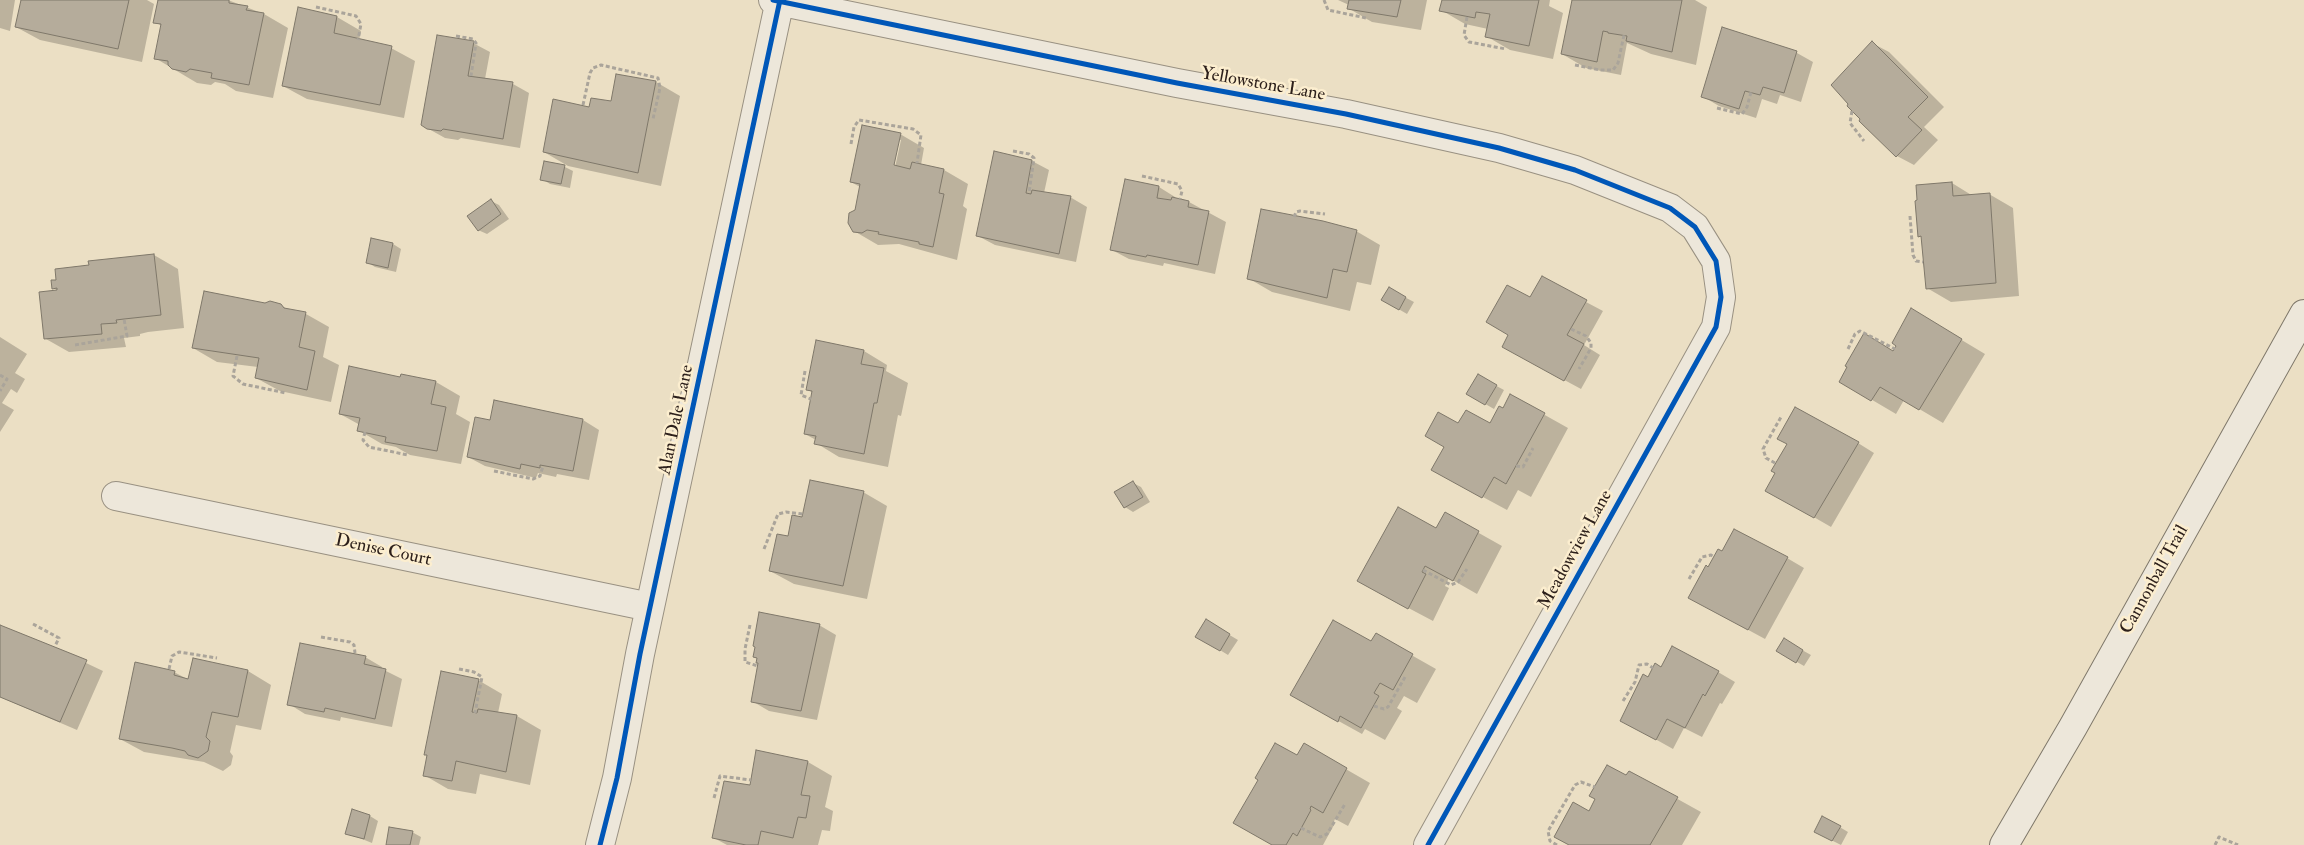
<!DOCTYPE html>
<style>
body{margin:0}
canvas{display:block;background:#ebdfc4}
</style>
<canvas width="2304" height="845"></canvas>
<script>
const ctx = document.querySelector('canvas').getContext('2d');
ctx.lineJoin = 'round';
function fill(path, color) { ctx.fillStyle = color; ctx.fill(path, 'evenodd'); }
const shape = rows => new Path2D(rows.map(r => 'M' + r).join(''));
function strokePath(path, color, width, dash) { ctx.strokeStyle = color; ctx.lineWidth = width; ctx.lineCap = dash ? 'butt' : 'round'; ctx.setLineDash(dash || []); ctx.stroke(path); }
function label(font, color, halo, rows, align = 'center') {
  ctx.font = font + ' "IM FELL Double Pica",serif'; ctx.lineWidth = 5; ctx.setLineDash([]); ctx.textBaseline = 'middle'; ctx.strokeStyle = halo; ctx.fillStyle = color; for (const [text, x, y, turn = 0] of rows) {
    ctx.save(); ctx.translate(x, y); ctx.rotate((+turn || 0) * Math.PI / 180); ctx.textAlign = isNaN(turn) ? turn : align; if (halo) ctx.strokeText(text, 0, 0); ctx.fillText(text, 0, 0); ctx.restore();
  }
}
const shadow = shape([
 [0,0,15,0,10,31,0,28],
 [22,0,147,0,154,4,142,62,40,40,16,27],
 [159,0,228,0,264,14,288,28,273,98,236,91,225,84,215,82,211,85,197,83,155,58,162,26,155,22],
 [1338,0,1427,0,1421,30,1372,22,1348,8,1349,5],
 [1443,0,1550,0,1549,6,1563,13,1553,59,1510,50,1486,36,1488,29,1465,24,1441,10],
 [1573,0,1695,0,1707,7,1696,65,1651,54,1627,43,1621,75,1586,68,1562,54],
 [299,9,337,17,361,31,359,40,391,48,415,61,404,118,307,99,283,86],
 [473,43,490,52,485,79,513,84,529,93,520,148,461,138,458,140,445,138,427,128],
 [1872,43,1889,52,1944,107,1924,127,1938,140,1914,165,1897,156],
 [1797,53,1813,62,1801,102,1780,95,1777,104,1762,99,1756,118,1719,106,1702,96],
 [617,75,656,82,680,96,661,186,568,166,544,152,590,108,612,102],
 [900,134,924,148,921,165,944,170,968,184,963,206,967,209,957,260,899,244,878,245,854,231,860,187,851,182],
 [898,140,901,140,894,172,892,171],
 [995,153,1032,161,1049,170,1044,193,1070,197,1087,207,1076,262,995,245,978,236],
 [545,163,565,167,573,171,570,188,550,184,542,179],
 [1952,183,1973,196,1989,194,2013,208,2019,296,1951,302,1927,288,1923,238,1919,236],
 [1159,187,1175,197,1175,199,1189,202,1226,222,1215,274,1164,263,1163,266,1129,259,1112,250],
 [491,201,499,205,509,219,487,234,478,230],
 [1356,231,1380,245,1371,285,1357,282,1350,311,1272,292,1248,278],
 [393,244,401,249,396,272,375,267,367,262],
 [154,255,178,269,184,328,148,332,140,334,140,336,124,338,126,347,69,352,46,339,59,291,53,288,90,266],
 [1389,289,1414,302,1407,314,1383,300],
 [1530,299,1586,302,1603,311,1584,345,1600,355,1581,389,1520,356,1510,335],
 [265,305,281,305,288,310,306,314,329,327,323,357,339,365,331,402,280,391,256,378,258,367,217,362,193,348],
 [1935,324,1985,354,1943,423,1904,400,1896,414,1840,381,1894,352],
 [0,337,27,354,15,373,25,379,17,393,11,389,2,403,14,410,0,432],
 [864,351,887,365,886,371,908,383,901,416,898,415,888,467,839,457,816,443,816,440,805,434,813,393,807,389],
 [402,375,436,382,460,396,456,414,470,422,461,464,410,455,396,447,382,444,358,430,360,425,340,414,401,378],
 [1478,376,1504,390,1494,409,1468,394],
 [1511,396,1568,428,1531,497,1518,490,1507,510,1457,483,1459,425,1490,424,1503,410],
 [583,420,599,430,589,480,557,474,556,477,538,473,536,478,485,466,468,457,491,421],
 [1858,443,1874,453,1831,527,1767,490,1789,444],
 [1133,483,1141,487,1150,502,1133,512,1125,507],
 [863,492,887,506,867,599,794,584,770,571,789,537,803,519],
 [1445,514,1502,546,1477,594,1449,578,1445,586,1449,588,1433,621,1382,594,1437,530],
 [1787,558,1804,568,1765,639,1706,607,1709,568],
 [1206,621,1238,640,1228,655,1197,636],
 [819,625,836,635,817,720,769,711,752,701],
 [0,627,46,644,103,671,77,730,0,697],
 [1376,635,1436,669,1417,703,1404,696,1397,708,1402,711,1385,740,1365,729,1362,734,1315,708],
 [1784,640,1811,655,1804,666,1778,651],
 [365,657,382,667,382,669,402,679,392,727,341,717,340,721,305,714,289,704],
 [248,671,271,685,261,730,236,725,230,752,233,756,231,765,223,771,204,762,144,752,120,739,174,672,189,680],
 [1718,672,1735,682,1722,704,1720,703,1702,737,1684,728,1673,749,1639,730,1649,678],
 [478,680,502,694,498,713,517,716,541,730,530,785,480,774,476,794,448,789,424,775,428,756,425,754],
 [1304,745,1370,783,1348,826,1335,819,1333,824,1334,825,1323,845,1274,845],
 [808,762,832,776,825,807,833,811,830,831,822,830,818,845,727,845,714,838,750,786],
 [1629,772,1701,812,1682,845,1571,845,1589,813],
 [370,816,378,821,372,843,347,833],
 [1823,817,1848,832,1841,845,1823,836],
 [412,832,421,837,419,845,387,845]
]);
const building = shape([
 [21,0,129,0,118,49,15,27,21,0],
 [158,0,229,0,229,3,248,6,246,10,264,13,249,85,211,78,212,73,190,69,186,72,172,69,168,65,168,61,154,59,161,24,153,23,158,0],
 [1349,0,1401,0,1397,17,1347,9,1349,0],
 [1442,0,1539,0,1529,46,1485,37,1490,14,1476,12,1475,18,1439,11,1442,0],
 [1572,0,1682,0,1672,52,1626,41,1627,36,1608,33,1608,32,1603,31,1597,62,1561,54,1572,0],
 [298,7,337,16,334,33,392,46,380,105,282,86,298,7],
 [1722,27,1797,51,1784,93,1763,87,1760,95,1745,91,1739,109,1701,97,1722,27],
 [437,35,474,41,468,76,513,82,503,139,443,129,441,131,427,129,421,125,437,35],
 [1872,41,1928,97,1908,117,1922,130,1896,157,1859,121,1860,119,1847,106,1848,104,1831,85,1872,41],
 [616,74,656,81,638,173,543,152,553,99,589,107,591,98,611,101,616,74],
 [862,125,901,133,894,165,910,169,912,162,944,169,939,193,944,194,933,247,919,244,919,242,878,234,879,232,867,230,862,233,853,232,848,223,849,213,855,210,860,184,850,182,862,125],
 [994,151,1032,160,1026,193,1031,194,1032,190,1071,196,1059,254,976,236,994,151],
 [544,161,565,165,561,184,540,180,544,161],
 [1125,179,1159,186,1157,198,1171,200,1172,197,1189,201,1188,207,1209,211,1198,265,1147,255,1146,257,1110,250,1125,179],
 [1952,182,1953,196,1990,193,1996,283,1926,289,1921,236,1918,237,1915,201,1917,200,1916,185,1952,182],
 [491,199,501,214,478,231,467,216,491,199],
 [1261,209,1323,221,1357,230,1347,272,1333,269,1327,298,1247,279,1261,209],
 [371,238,393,243,388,268,366,263,371,238],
 [154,254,161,315,124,319,116,320,117,323,101,324,102,334,44,339,39,292,57,290,57,288,52,289,51,280,56,280,55,269,89,265,88,261,154,254],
 [1542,276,1587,300,1567,335,1584,344,1564,381,1502,347,1508,335,1486,322,1507,285,1530,297,1542,276],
 [1389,287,1406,297,1399,310,1381,300,1389,287],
 [204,291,265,303,270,301,281,304,284,308,306,312,299,347,315,351,307,390,255,378,259,358,192,348,204,291],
 [1911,308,1962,339,1919,410,1880,387,1871,401,1839,382,1847,367,1845,366,1864,333,1893,351,1896,346,1892,343,1911,308],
 [816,340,864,350,861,364,884,368,877,403,874,403,864,454,814,444,816,436,804,434,812,391,806,390,816,340],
 [349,366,400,377,401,374,436,381,431,404,446,407,437,451,385,442,386,437,357,431,360,418,339,414,349,366],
 [1478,374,1497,385,1485,405,1466,394,1478,374],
 [1510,394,1545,413,1506,484,1494,477,1482,498,1431,470,1444,447,1425,436,1438,412,1458,423,1466,410,1490,423,1499,406,1503,408,1510,394],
 [494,400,583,419,573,471,540,465,540,468,521,464,520,469,467,457,475,417,490,420,494,400],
 [1795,407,1859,442,1814,518,1765,491,1775,473,1771,471,1787,444,1777,439,1795,407],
 [810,480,864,491,843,586,769,571,777,534,788,536,792,515,802,517,810,480],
 [1133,481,1143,497,1124,508,1114,492,1133,481],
 [1398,507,1436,528,1445,512,1479,531,1453,581,1425,566,1422,572,1426,574,1408,609,1357,581,1398,507],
 [1734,529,1788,557,1748,630,1688,598,1706,565,1708,567,1718,549,1722,551,1734,529],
 [759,612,820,624,801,711,751,702,758,663,756,663,757,658,753,657,755,647,753,646,759,612],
 [1206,619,1230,634,1220,651,1195,637,1206,619],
 [1333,620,1371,641,1376,633,1413,654,1393,690,1380,683,1374,693,1379,696,1361,728,1340,716,1338,722,1290,695,1333,620],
 [0,625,87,660,60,722,0,697,0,625],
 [1784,638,1803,650,1796,663,1776,651,1784,638],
 [300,643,366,656,364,664,386,669,375,719,325,708,324,712,287,705,300,643],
 [1672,646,1719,671,1705,696,1703,694,1685,728,1667,719,1656,740,1620,721,1643,674,1648,677,1655,663,1661,667,1672,646],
 [193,658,248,670,238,717,212,712,206,737,210,741,208,751,198,758,188,755,185,751,172,748,119,739,135,662,175,671,174,675,188,679,193,658],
 [441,671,479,679,472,712,477,713,478,709,517,715,506,772,456,761,452,781,423,776,427,755,424,755,441,671],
 [1275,743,1297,755,1304,743,1347,768,1323,813,1311,806,1310,809,1311,810,1297,836,1293,833,1286,845,1272,845,1233,823,1258,780,1255,778,1275,743],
 [756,750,808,761,801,795,810,796,806,818,798,817,793,838,761,831,758,845,746,845,712,838,724,781,750,785,756,750],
 [1607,765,1626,775,1629,771,1678,797,1650,845,1569,845,1554,837,1573,802,1589,811,1595,799,1589,796,1607,765],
 [352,809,370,815,364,839,345,834,352,809],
 [1822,816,1841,826,1832,841,1814,832,1822,816],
 [389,827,413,831,410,845,386,845,389,827]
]);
const path = shape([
 [1324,0,1328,10,1366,18],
 [316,7,356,16,361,24,358,40],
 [1467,17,1464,35,1469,42,1506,49],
 [456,36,473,39,476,43,471,76],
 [1575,65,1600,70,1613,70,1618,63,1624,35],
 [583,105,590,73,593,68,601,65,658,78,660,88,653,119],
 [1717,108,1742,114,1747,107,1751,92],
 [1852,111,1850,123,1864,141],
 [851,144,854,127,859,120,913,129,921,135,917,163],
 [1013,151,1029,154,1034,158,1029,193],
 [1142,176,1178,184,1182,191,1180,199],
 [1910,216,1913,255,1916,261,1923,262],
 [1294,217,1296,212,1300,211,1325,214],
 [1571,329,1586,336,1591,343,1591,348,1579,369],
 [75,345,127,336,124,319],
 [1848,349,1855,334,1860,331,1895,349],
 [237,356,233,376,243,384,286,393],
 [805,371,801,395,811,399],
 [0,375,7,379,0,391],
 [365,432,363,440,369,447,408,455],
 [1775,463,1766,458,1763,449,1781,417],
 [1516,466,1523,467,1533,448],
 [494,471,533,479,540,476,543,466],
 [764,549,778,514,786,512,803,514],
 [1423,570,1451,585,1458,582,1467,569],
 [1689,579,1702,557,1711,555,1714,557],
 [33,624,59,638,55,646],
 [750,625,745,649,745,662,758,666],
 [321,637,350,642,354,645,355,653],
 [169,669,172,656,179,652,217,658],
 [459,669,474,672,482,677,475,713],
 [1623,701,1635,682,1639,665,1647,664,1653,668],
 [1374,706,1384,709,1388,707,1405,677],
 [714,798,720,776,751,780],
 [1301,828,1320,837,1327,834,1345,804],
 [1557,845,1550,841,1548,831,1575,785,1581,782,1595,787],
 [2215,845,2219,837,2238,845]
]);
const minor = shape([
 [773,0,1177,83,1346,114,1499,148,1575,170,1670,208,1695,227,1716,261,1721,297,1716,327,1428,845],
 [116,496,650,607],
 [600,845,617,778,640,654,780,0]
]);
const secondary = shape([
 [2004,845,2073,727,2304,314]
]);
const cycleway = shape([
 [773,0,1177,83,1346,114,1499,148,1575,170,1670,208,1695,227,1716,261,1721,297,1716,327,1428,845],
 [600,845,617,778,640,654,780,0]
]);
const streetNames = [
 ["Yellowstone Lane",1263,85,10],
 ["Alan Dale Lane",677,420,-78],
 ["Meadowview Lane",1576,550,-61],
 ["Denise Court",383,551,12],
 ["Cannonball Trail",2155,580,-61]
];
fill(shadow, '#0003');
fill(building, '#b5ac9b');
strokePath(building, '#7f786a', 1);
strokePath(minor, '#999182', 30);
strokePath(secondary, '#7f786a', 30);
strokePath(path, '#aaa49a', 3, [4, 2.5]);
strokePath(minor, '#ede7da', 28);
strokePath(secondary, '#ede7da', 28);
strokePath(cycleway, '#0057b8', 5);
label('18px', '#2d201b', '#fceecf', streetNames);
</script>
